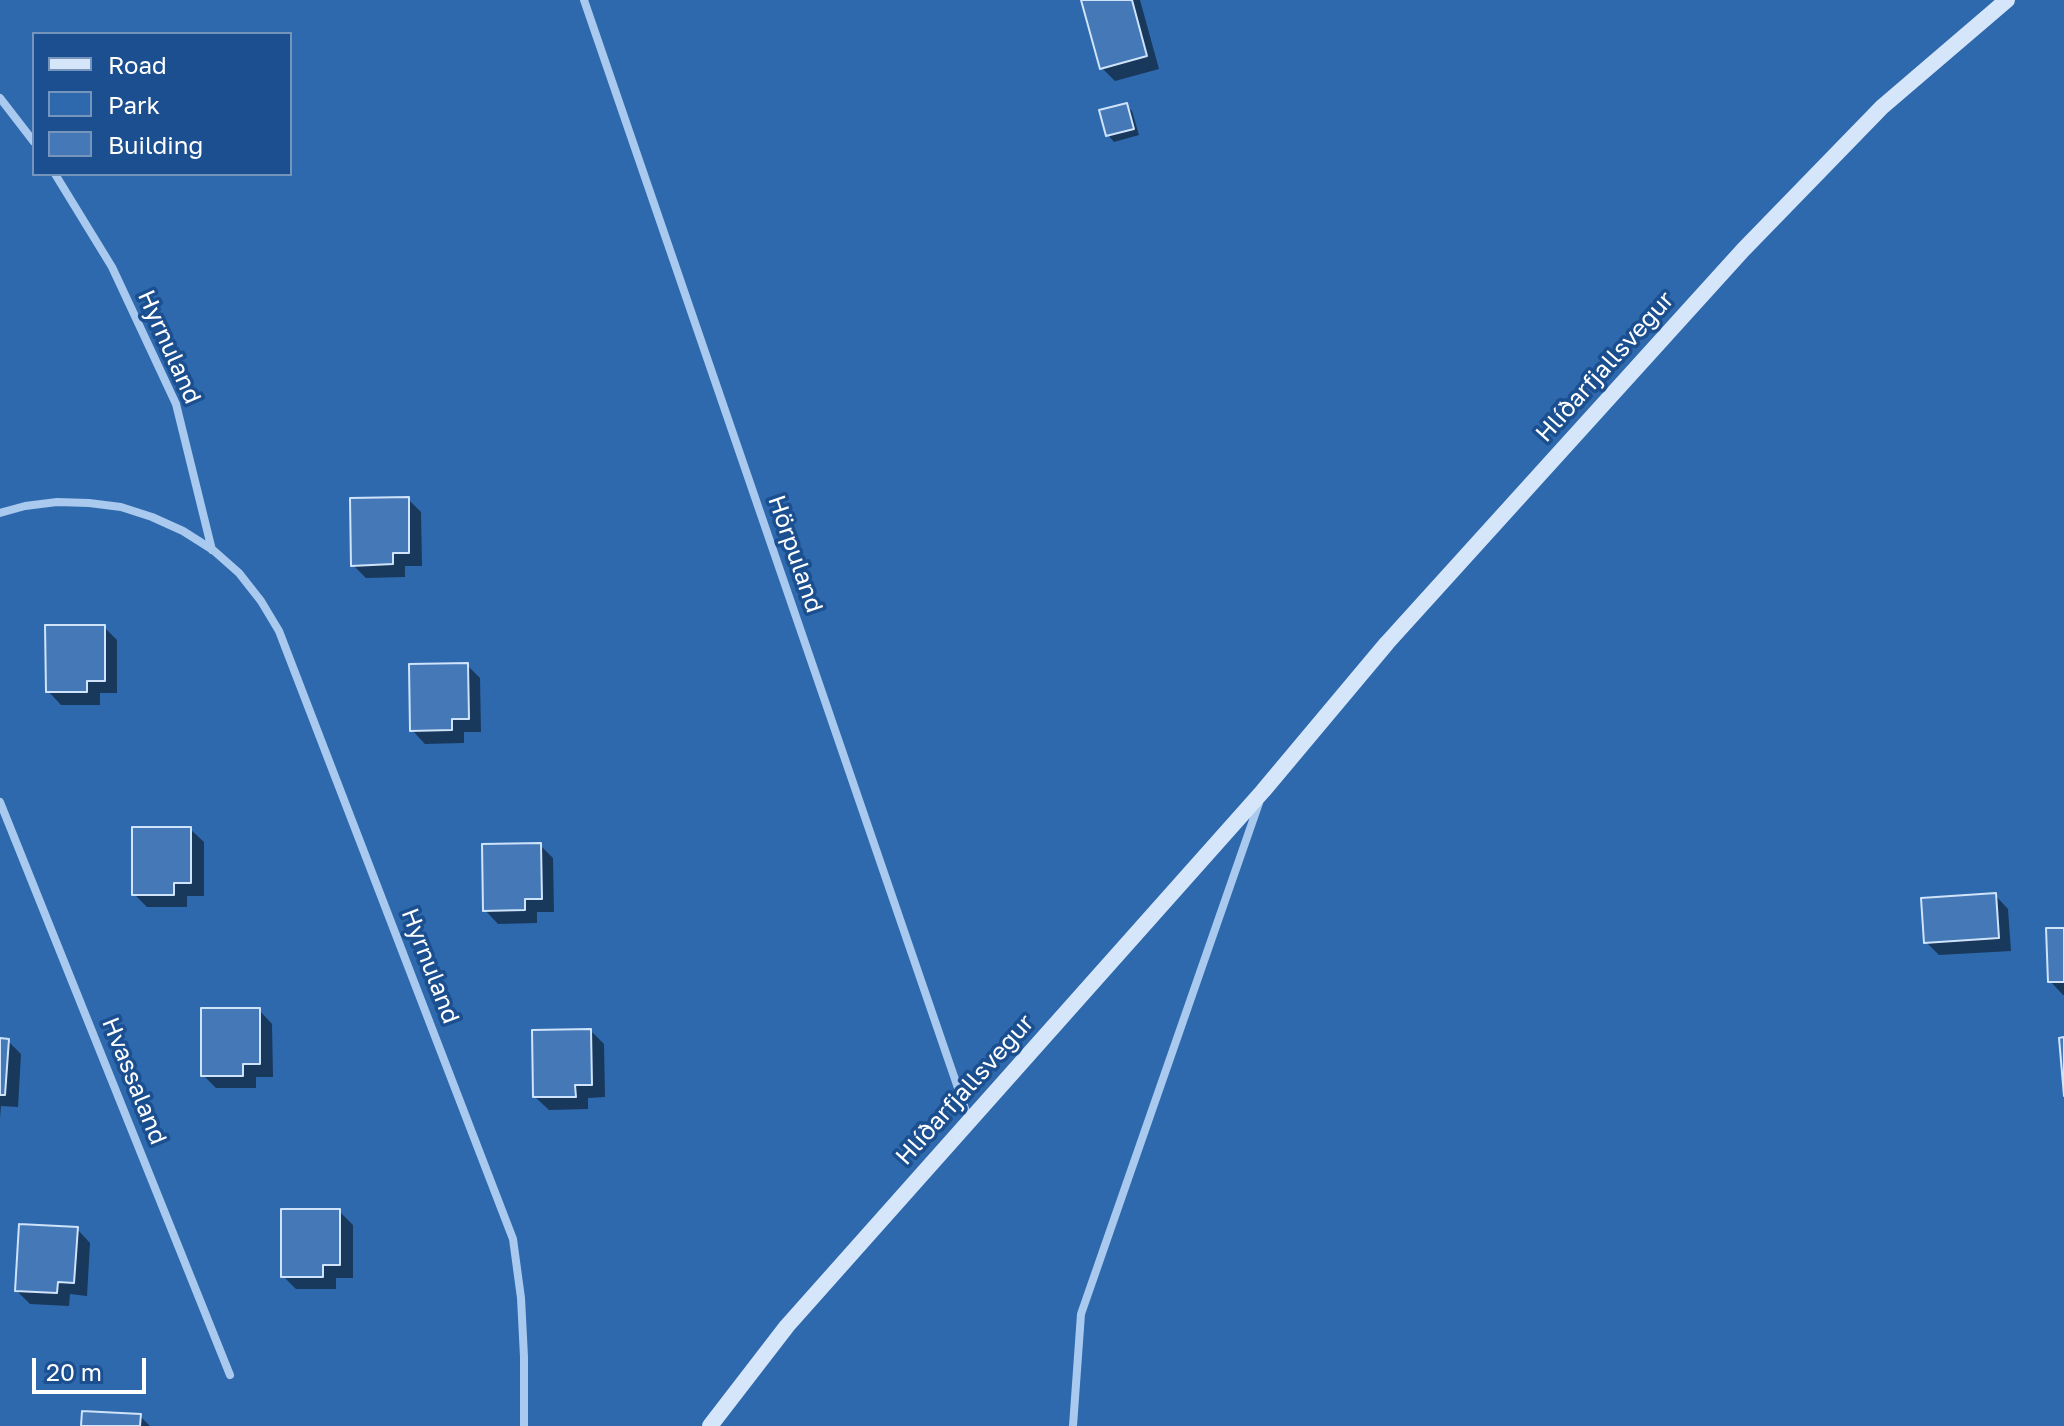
<!DOCTYPE html>
<meta charset="utf-8">
<style>
body{margin:0}
#map{position:relative;width:2064px;height:1426px;overflow:hidden;background:#1b4f8f;font-family:"Golos Text",sans-serif}
canvas{display:block}
.legend{position:absolute;left:32px;top:32px;width:260px;height:144px;box-sizing:border-box;background:#1b4f8f;border:2px solid #7695bc;margin:0;padding:10px 14px;list-style:none;font-size:24px;color:#fff}
.legend li{display:flex;align-items:center;gap:16px;height:40px}
.legend b{width:40px;border:2px solid #7695bc}
.scale{position:absolute;left:32px;top:1358px;width:114px;height:36px;box-sizing:border-box;border:4px solid #fff;border-top:0;padding-left:10px;font-size:24px;line-height:28px;white-space:nowrap;color:#fff;-webkit-text-stroke:6px #1b4f8f;paint-order:stroke}
</style>
<div id="map">
<canvas width="2064" height="1426"></canvas>
<ul class="legend">
<li><b style="height:10px;background:#d6e6fa"></b>Road</li>
<li><b style="height:22px;background:#2e69ad"></b>Park</li>
<li><b style="height:22px;background:#4478b7"></b>Building</li>
</ul>
<div class="scale">20 m</div>
</div>
<script>
const ctx = document.querySelector('canvas').getContext('2d');
ctx.lineJoin = 'round';
function fill(path, color) { ctx.fillStyle = color; ctx.fill(path, 'evenodd'); }
const shape = rows => new Path2D(rows.map(r => 'M' + r).join(''));
function strokePath(path, color, width, dash) { ctx.strokeStyle = color; ctx.lineWidth = width; ctx.lineCap = dash ? 'butt' : 'round'; ctx.setLineDash(dash || []); ctx.stroke(path); }
function label(font, color, halo, rows, align = 'center') {
  ctx.font = font + ' "Golos Text",sans-serif'; ctx.lineWidth = 7; ctx.setLineDash([]); ctx.textBaseline = 'middle'; ctx.strokeStyle = halo; ctx.fillStyle = color; for (const [text, x, y, turn = 0] of rows) {
    ctx.save(); ctx.translate(x, y); ctx.rotate((+turn || 0) * Math.PI / 180); ctx.textAlign = isNaN(turn) ? turn : align; if (halo) ctx.strokeText(text, 0, 0); ctx.fillText(text, 0, 0); ctx.restore();
  }
}
const green = shape([
 [0,0,2064,0,2064,1426,0,1426],
 [34,34,290,34,290,174,34,174]
]);
const shadow = shape([
 [1083,0,1140,0,1159,69,1115,81,1102,68],
 [1126,105,1132,111,1139,135,1114,142,1108,135],
 [408,499,421,512,422,566,405,566,405,577,366,578,353,565],
 [104,627,117,640,117,693,100,693,100,705,61,705,48,691],
 [467,665,480,678,481,732,464,732,464,743,425,744,412,730],
 [190,829,204,842,204,896,187,896,187,907,147,907,134,894],
 [540,845,553,858,554,912,537,912,537,923,498,924,485,910],
 [1995,895,2008,909,2011,951,1939,955,1926,942],
 [2064,930,2064,995,2063,995,2050,981],
 [259,1010,272,1024,273,1077,256,1077,256,1088,216,1088,203,1075],
 [591,1031,604,1044,605,1097,588,1098,588,1109,549,1110,535,1097],
 [0,1040,8,1041,21,1054,18,1107,1,1106,0,1118],
 [339,1211,353,1225,353,1278,336,1278,336,1289,296,1289,283,1276],
 [77,1229,90,1243,87,1296,70,1294,69,1306,30,1304,17,1291],
 [140,1416,150,1426,83,1426]
]);
const building = shape([
 [1081,0,1132,0,1147,56,1100,69,1081,0],
 [1127,103,1134,129,1106,136,1099,110,1127,103],
 [409,497,409,553,393,553,393,564,351,566,350,498,409,497],
 [45,625,105,625,105,681,87,681,87,692,46,692,45,625],
 [468,663,469,719,452,719,452,730,410,731,409,664,468,663],
 [132,827,191,827,191,883,174,883,174,895,132,895,132,827],
 [541,843,542,899,525,899,525,910,483,911,482,844,541,843],
 [1996,893,1999,938,1924,943,1921,898,1996,893],
 [2046,928,2064,928,2064,982,2048,982,2046,928],
 [201,1008,260,1008,260,1064,243,1064,243,1076,201,1076,201,1008],
 [591,1029,592,1085,575,1085,576,1097,533,1097,532,1030,591,1029],
 [2064,1037,2064,1096,2059,1038,2064,1037],
 [0,1038,9,1039,5,1095,0,1095,0,1038],
 [281,1209,340,1209,340,1265,323,1265,323,1277,281,1277,281,1209],
 [19,1224,78,1227,74,1283,58,1282,57,1293,15,1291,19,1224],
 [82,1411,141,1414,140,1426,81,1426,82,1411]
]);
const minor = shape([
 [584,0,969,1120],
 [0,98,34,142],
 [55,174,112,267,176,404,212,550],
 [0,513,25,506,57,502,89,503,121,507,152,517,183,531,213,550,239,573,261,601,279,631,513,1239,521,1298,524,1357,524,1426],
 [0,802,230,1375],
 [1073,1426,1081,1314,1259,803]
]);
const secondary = shape([
 [710,1426,787,1326,1263,791,1387,643,1743,250,1882,107,2007,0]
]);
const streetNames = [
 ["Hyrnuland",169,347,66],
 ["Hlíðarfjallsvegur",1605,367,-48],
 ["Hörpuland",795,554,71],
 ["Hyrnuland",430,966,69],
 ["Hvassaland",134,1081,68],
 ["Hlíðarfjallsvegur",965,1090,-48]
];
fill(green, '#2e69ad');
fill(shadow, '#0007');
fill(building, '#4478b7');
strokePath(building, '#cfe3fa', 2);
strokePath(minor, '#a9c9ee', 8);
strokePath(secondary, '#d6e6fa', 16);
label('24px', '#fff', '#1b4f8f', streetNames);
</script>
